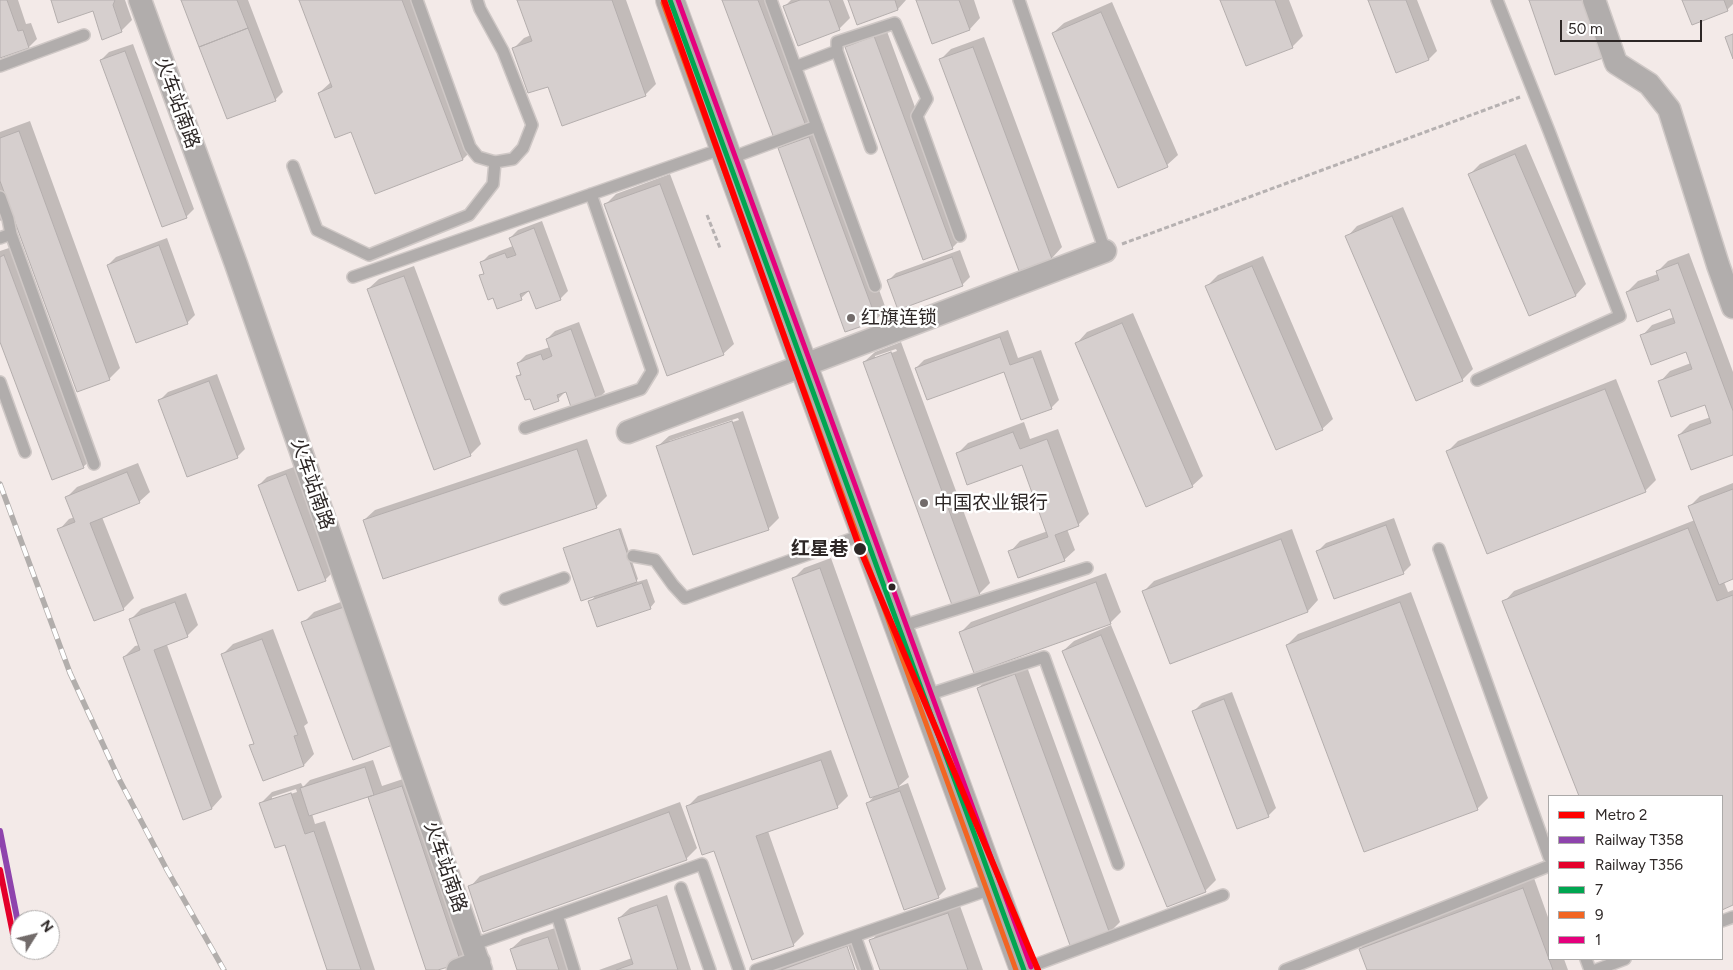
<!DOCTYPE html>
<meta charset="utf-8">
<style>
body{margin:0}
#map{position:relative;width:1733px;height:970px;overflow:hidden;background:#f3eae8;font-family:Figtree,sans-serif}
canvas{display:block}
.legend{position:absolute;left:1548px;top:795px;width:175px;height:165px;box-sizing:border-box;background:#fff;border:1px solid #aba9a8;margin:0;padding:6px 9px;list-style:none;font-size:15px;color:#2d2726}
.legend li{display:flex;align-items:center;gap:10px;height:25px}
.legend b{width:25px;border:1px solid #aba9a8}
.north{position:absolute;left:10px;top:910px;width:50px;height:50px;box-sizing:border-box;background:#fff;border:1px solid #aba9a8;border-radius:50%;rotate:54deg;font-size:14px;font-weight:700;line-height:20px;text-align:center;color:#2d2726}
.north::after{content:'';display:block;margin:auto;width:18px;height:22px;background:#726b6a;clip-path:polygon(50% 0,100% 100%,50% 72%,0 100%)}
.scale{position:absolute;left:1560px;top:20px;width:142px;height:22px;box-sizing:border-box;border:2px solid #2d2726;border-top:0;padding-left:6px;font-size:15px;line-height:18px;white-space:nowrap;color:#2d2726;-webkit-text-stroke:4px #fff;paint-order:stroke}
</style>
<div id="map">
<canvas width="1733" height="970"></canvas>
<ul class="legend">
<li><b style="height:6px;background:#f00"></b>Metro 2</li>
<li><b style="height:6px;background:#8e44ad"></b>Railway T358</li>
<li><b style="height:6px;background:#e4002b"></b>Railway T356</li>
<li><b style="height:6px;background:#00a651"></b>7</li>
<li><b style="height:6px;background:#f26522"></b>9</li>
<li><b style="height:6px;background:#e5007d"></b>1</li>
</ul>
<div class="north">N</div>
<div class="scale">50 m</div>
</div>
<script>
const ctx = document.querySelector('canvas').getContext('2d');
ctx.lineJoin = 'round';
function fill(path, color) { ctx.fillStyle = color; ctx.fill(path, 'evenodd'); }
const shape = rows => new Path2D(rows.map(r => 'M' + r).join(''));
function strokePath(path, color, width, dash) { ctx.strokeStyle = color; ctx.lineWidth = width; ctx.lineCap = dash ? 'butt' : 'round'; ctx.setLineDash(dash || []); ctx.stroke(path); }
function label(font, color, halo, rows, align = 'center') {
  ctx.font = font + ' Figtree,"Noto Sans SC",sans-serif'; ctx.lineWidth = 5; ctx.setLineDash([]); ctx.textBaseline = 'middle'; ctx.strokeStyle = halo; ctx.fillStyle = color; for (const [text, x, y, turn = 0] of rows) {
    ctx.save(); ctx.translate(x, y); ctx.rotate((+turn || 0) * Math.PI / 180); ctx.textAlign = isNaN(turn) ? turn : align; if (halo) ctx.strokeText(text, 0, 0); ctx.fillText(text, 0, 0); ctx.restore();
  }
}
const shadow = shape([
 [0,0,18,0,26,24,31,23,37,39,29,47,0,56],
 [53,0,125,0,132,20,121,31,94,9],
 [183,0,248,0,283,92,275,100],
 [300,0,417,0,473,149,463,159,352,130,319,93,331,82],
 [518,0,626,0,656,84,646,94,563,124,548,85,513,49,524,38,531,35],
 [724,0,773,0,816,114,805,125],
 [791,0,843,0,850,18,839,29,784,7],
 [849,0,906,0,898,9,858,24],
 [917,0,974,0,980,18,970,29,933,42],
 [1222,0,1289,0,1303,36,1292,47],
 [1369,0,1417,0,1437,51,1429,59,1397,71],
 [1684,0,1733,0,1733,4,1727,10],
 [1112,2,1178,155,1167,165,1053,33,1064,23],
 [885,26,963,237,952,248,846,47,857,36],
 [984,37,1062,247,1052,258,1019,270,940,60,951,49],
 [133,44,194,209,186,217,101,60,109,52],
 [30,121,120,368,109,379,12,211,0,221,0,132],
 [820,127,886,309,876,320,779,149,790,138],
 [1526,144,1586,284,1576,295,1530,314,1470,174,1480,164],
 [670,174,734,344,723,354,605,205,616,194],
 [1403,207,1473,369,1462,380,1347,237,1357,226],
 [542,221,568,291,560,299,530,290,521,298,494,296,481,276,485,272,481,263,489,255,513,246,510,238,518,230],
 [167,238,195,315,187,323,108,265,116,257],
 [15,246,94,457,83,467,0,338,0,251],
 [960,250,970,277,962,285,888,281,896,273],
 [1689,253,1733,372,1733,453,1679,435,1690,424,1711,417,1706,403,1660,382,1670,371,1691,363,1686,351,1642,336,1652,325,1674,317,1671,308,1627,292,1638,281,1658,274,1657,272,1668,261],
 [1263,256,1333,419,1322,429,1207,286,1218,275],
 [414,266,481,444,470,455,368,289,379,279],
 [1133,313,1203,476,1192,486,1077,343,1087,332],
 [579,322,605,392,597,400,566,391,558,399,530,397,517,377,521,373,518,363,526,355,550,347,547,339,555,331],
 [1008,330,1018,358,1041,350,1059,400,1051,408,1004,370,916,368,924,360],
 [901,342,990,583,979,594,864,362,875,352],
 [896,349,897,351,875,359,875,356],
 [217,374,245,449,237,457,160,400,168,392],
 [1616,379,1656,480,1645,491,1448,451,1458,441],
 [743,411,779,518,768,529,658,446,669,436],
 [738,418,739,420,669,443,669,441],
 [1024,422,1030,439,1058,429,1089,514,1078,525,1067,529,1075,550,1064,560,1010,552,1020,541,1048,531,1023,463,957,454,968,443],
 [587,439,607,496,596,507,364,520,375,510],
 [138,463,150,492,139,502,102,517,134,598,123,609,59,530,69,519,75,517,67,497,77,487],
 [294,467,333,572,325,580,259,485,267,477],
 [1733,483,1733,578,1724,582,1728,592,1733,590,1733,904,1722,908,1722,796,1581,796,1504,602,1514,591,1695,520,1690,506,1700,496],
 [1394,518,1411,565,1403,573,1318,551,1326,543],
 [621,528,638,579,634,583,647,579,655,602,650,608,590,602,597,594,565,549,567,547],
 [1292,529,1318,600,1308,611,1170,662,1144,591,1154,581],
 [831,558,909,777,898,787,908,783,946,889,938,897,868,803,875,795,793,579,804,568],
 [1106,573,1121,612,1110,623,961,632,971,622],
 [1411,592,1488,798,1477,809,1287,645,1298,634],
 [186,593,198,625,187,636,167,645,222,797,212,808,183,818,124,657,135,646,140,645,130,620,141,609],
 [354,597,394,743,303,623,314,612],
 [1111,625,1216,880,1205,891,1063,651,1074,641],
 [273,629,308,723,304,726,314,754,304,765,263,779,251,746,255,742,223,654,233,644],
 [1026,664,1120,922,1109,933,978,688,989,678],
 [1232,692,1276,808,1268,816,1194,711,1202,703],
 [831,750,848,796,837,807,768,831,804,934,793,945,715,849,687,807,698,796],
 [373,760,382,786,412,776,471,951,460,961,434,970,428,970,370,797,373,794,312,814,315,824,325,821,375,970,328,970,286,844,261,803,272,792,301,783,303,787,310,780],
 [296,789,297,792,272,800,272,797],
 [680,802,697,848,686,859,470,887,480,876],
 [1534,878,1549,920,1549,959,1564,959,1568,970,1368,970,1360,949,1371,939],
 [667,895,691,970,599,970,632,958,619,918,630,908],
 [959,903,983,970,881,970,871,941,881,930],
 [558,927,573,970,518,970,511,949,522,939],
 [857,936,870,970,857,970,846,940],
 [844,941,854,970,764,970]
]);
const building = shape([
 [0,0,7,0,18,31,23,30,29,48,0,58,0,0],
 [51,0,115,0,113,5,122,32,102,40,93,11,58,23,51,0],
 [181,0,237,0,248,28,199,47,181,0],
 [299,0,402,0,463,160,375,194,351,132,335,138,318,93,332,87,299,0],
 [517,0,612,0,646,96,562,126,548,87,528,93,512,48,532,41,517,0],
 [722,0,758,0,806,126,774,138,722,0],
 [800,0,829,0,840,30,798,46,783,6,800,0],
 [848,0,895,0,898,10,857,25,848,0],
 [916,0,959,0,970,30,932,44,916,0],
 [1220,0,1275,0,1293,48,1246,66,1220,0],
 [1368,0,1406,0,1429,60,1396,73,1368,0],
 [1529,0,1583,0,1603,58,1555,75,1529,0],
 [1682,0,1724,0,1728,11,1692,25,1682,0],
 [1101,12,1168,167,1118,188,1052,33,1101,12],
 [248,28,276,101,227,119,199,47,248,28],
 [1733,34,1733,59,1725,37,1733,34],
 [874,36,953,249,923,260,845,47,874,36],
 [973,47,1052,259,1019,271,939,59,973,47],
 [125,51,187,218,162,227,100,60,125,51],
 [19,131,110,380,77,392,0,181,0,138,19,131],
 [809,137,877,321,845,332,778,148,809,137],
 [1515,154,1576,296,1529,316,1468,174,1515,154],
 [660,184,724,355,667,376,604,204,660,184],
 [1392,216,1463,381,1416,401,1345,236,1392,216],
 [534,228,561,300,536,309,529,291,520,294,522,300,497,309,493,298,488,300,479,275,484,274,480,262,505,253,507,258,516,255,509,238,534,228],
 [159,245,188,324,136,343,107,265,159,245],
 [4,255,84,468,52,480,0,342,0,257,4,255],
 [952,257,963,286,898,310,887,280,952,257],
 [1678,263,1733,411,1733,455,1691,470,1678,435,1711,423,1705,405,1671,417,1658,381,1692,369,1686,352,1651,365,1640,335,1675,323,1670,309,1637,322,1626,292,1659,280,1656,271,1678,263],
 [1252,266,1323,430,1276,450,1205,286,1252,266],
 [404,276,471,456,434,470,367,289,404,276],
 [1122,323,1193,487,1146,507,1075,343,1122,323],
 [571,329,597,401,572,410,566,392,557,395,559,401,534,410,530,399,525,400,516,376,521,375,517,363,541,354,543,360,552,356,546,339,571,329],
 [1000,337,1010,365,1033,357,1052,409,1021,420,1004,372,927,400,915,368,1000,337],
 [891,352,980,595,952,605,863,362,891,352],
 [209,381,238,458,187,477,158,400,209,381],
 [1605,389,1646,492,1487,554,1446,451,1605,389],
 [732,421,769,530,693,555,656,446,732,421],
 [1013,432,1020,449,1047,439,1079,526,1055,535,1065,561,1018,578,1008,551,1048,537,1022,465,967,485,956,453,1013,432],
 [577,449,597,508,383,579,363,520,577,449],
 [127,472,140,503,90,523,124,610,94,621,57,529,75,522,65,497,127,472],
 [286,474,326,581,298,591,258,485,286,474],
 [1733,489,1733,579,1719,585,1688,506,1733,489],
 [1386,525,1404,574,1334,599,1316,551,1386,525],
 [1688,528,1717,601,1733,595,1733,905,1722,910,1722,796,1579,796,1502,601,1688,528],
 [619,529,637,582,581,601,563,548,619,529],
 [1281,539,1308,612,1170,664,1142,591,1281,539],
 [820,568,899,788,870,798,792,578,820,568],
 [1096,582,1111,624,974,673,959,632,1096,582],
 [642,583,651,609,597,627,588,601,642,583],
 [175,602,188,637,154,650,212,809,183,820,123,657,140,650,129,619,175,602],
 [1400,602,1478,810,1364,852,1286,645,1400,602],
 [344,607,395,744,353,760,301,622,344,607],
 [1101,635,1206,892,1167,907,1062,651,1101,635],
 [262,639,298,735,294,736,304,766,263,781,249,745,254,744,221,654,262,639],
 [1015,674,1110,934,1071,948,977,688,1015,674],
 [1224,699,1269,817,1237,829,1192,711,1224,699],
 [821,760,838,808,756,836,794,946,752,960,714,851,702,855,686,806,821,760],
 [365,767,374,795,309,816,300,788,365,767],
 [402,786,461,963,438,970,426,970,368,797,402,786],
 [900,791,939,898,904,910,866,803,900,791],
 [291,793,305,834,314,831,361,970,327,970,285,845,275,848,259,803,291,793],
 [669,812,687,860,483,932,468,886,669,812],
 [1523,888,1553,970,1367,970,1359,949,1523,888],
 [657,905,678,970,616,970,633,964,618,918,657,905],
 [948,913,968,970,880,970,869,940,948,913],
 [548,937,559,970,517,970,510,949,548,937],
 [847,946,855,970,781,970,847,946]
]);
const path = shape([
 [707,215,720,248],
 [1122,244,1520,97]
]);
const service = shape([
 [417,0,470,147,478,157,495,162,513,159,523,148,532,125,503,51,480,9,477,0],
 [771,0,875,286],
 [1019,0,1105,251],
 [0,66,84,35],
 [795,67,837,51],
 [871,148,837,51,837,42,895,23,927,99,917,116,960,236],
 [728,159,817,126],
 [293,166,317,230,369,255,469,215,493,184,495,162],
 [0,197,8,219,11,234],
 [0,238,11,234,94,464],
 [353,277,724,148],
 [1477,380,1620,316,1549,131,1497,0],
 [0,382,25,452],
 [525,428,641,389,652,371,591,194],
 [1439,549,1549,857],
 [633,556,655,560,673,585,685,598,865,534],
 [505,599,564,578],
 [899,627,1087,568],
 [924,696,1044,657,1118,864],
 [681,888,710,970],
 [557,915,574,970],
 [1722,921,1733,917],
 [855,936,867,970],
 [472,945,702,864,739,970],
 [1586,959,1590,970],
 [1024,969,1223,895],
 [756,970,994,888],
 [1285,970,1549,866],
 [1596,970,1625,959]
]);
const minor = shape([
 [140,0,236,264,481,970],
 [1594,0,1616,63,1649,84,1669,109,1718,265,1733,307],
 [628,432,1105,251],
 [458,970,479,962]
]);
const secondary = shape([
 [670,0,1024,970]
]);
const rail = shape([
 [0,484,70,673,119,779,167,870,224,970]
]);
const bus1 = shape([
 [670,0,1024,970]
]);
const bus2 = shape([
 [663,3,1016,970]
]);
const bus3 = shape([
 [678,0,1031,967]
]);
const rail1 = shape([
 [0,831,20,933]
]);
const rail2 = shape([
 [0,870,13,934]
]);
const metro1 = shape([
 [664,0,860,549,1038,970]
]);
const markers = [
 [851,318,5,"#726b6a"],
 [924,503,5,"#726b6a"],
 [860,549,7,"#2d2726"],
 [892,587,4.5,"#2d2726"]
];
const streetNames = [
 ["火车站南路",177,103,70],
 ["火车站南路",312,484,71],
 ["火车站南路",445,867,71]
];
const poiNames = [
 ["红旗连锁",861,318],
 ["中国农业银行",934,503]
];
const stopNames = [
 ["红星巷",848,549]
];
fill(shadow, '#0003');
fill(building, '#d6cfce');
strokePath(building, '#b4aead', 1);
strokePath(service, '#cfc8c6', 14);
strokePath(minor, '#cfc8c6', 25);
strokePath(secondary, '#cfc8c6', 30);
strokePath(path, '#b6b1b1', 3, [5, 2.5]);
strokePath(service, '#b1adac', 11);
strokePath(minor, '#b1adac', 22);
strokePath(secondary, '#b1acab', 28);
strokePath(rail, '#b2aeac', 5.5);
strokePath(rail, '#fff', 4, [11]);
strokePath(bus1, '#00a651', 5);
strokePath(bus2, '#f26522', 5);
strokePath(bus3, '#e5007d', 5);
strokePath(rail1, '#8e44ad', 6);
strokePath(rail2, '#e4002b', 6);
strokePath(metro1, '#f00', 6);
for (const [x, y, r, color] of markers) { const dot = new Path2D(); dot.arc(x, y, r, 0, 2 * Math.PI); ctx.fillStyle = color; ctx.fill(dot); strokePath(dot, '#fff', 2); }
label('19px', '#2d2726', '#fff', streetNames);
label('19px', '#2d2726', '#fff', poiNames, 'left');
label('bold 19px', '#2d2726', '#fff', stopNames, 'right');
</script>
